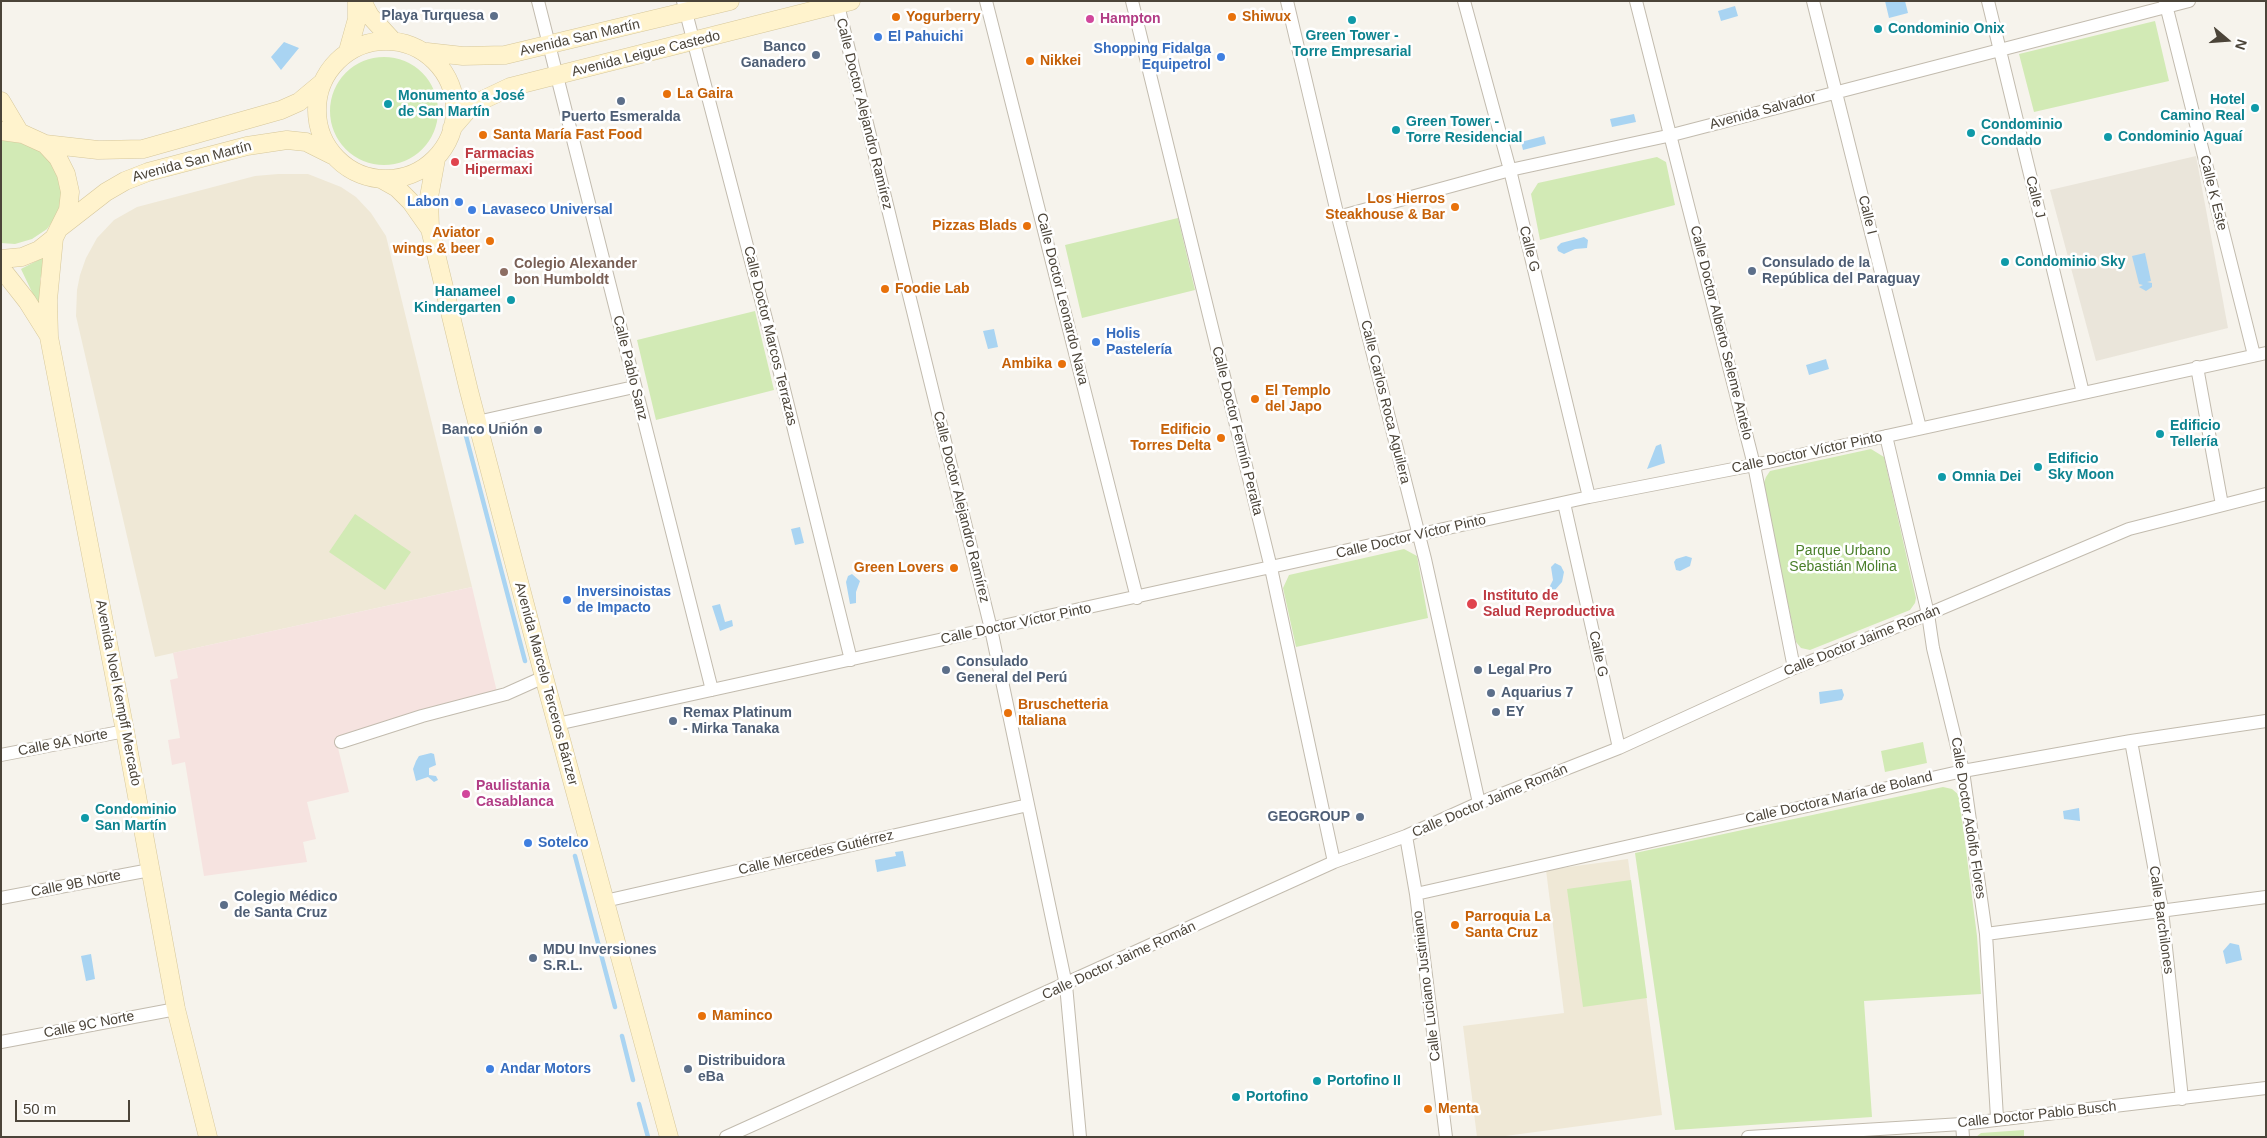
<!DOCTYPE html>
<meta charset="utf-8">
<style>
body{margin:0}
#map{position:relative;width:2267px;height:1138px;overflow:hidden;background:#f6f3ec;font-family:Arial,sans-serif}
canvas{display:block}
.frame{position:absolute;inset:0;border:2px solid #4b4439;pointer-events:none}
.north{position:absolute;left:2202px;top:15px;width:50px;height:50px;-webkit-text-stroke:4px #fff;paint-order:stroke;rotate:108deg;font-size:14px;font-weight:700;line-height:20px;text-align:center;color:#4b4439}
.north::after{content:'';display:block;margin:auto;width:18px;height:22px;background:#4b4439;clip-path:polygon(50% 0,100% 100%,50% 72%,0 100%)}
.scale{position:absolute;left:15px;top:1100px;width:115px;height:22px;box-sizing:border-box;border:2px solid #4b4439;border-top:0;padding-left:6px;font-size:15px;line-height:18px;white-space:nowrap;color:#4b4439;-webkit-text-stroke:4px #fff;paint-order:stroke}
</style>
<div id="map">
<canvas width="2267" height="1138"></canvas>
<div class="frame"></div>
<div class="north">N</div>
<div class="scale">50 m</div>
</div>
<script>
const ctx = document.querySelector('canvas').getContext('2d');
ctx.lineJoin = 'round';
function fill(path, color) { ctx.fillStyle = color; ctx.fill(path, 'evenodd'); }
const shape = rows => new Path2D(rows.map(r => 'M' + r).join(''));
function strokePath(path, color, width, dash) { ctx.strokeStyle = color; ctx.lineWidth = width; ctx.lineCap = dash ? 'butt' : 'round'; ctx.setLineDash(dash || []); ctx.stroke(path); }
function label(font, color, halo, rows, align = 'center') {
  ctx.font = font + ' Arial,sans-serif'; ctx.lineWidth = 5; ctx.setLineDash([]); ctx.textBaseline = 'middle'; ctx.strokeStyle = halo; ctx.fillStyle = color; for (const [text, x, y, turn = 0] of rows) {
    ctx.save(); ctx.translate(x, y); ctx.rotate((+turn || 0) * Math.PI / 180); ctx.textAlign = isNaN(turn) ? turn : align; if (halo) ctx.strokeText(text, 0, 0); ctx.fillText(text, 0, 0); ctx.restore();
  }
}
const residential = shape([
 [2196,156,2228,328,2096,361,2050,190]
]);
const education = shape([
 [278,174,308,174,341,187,356,197,371,213,386,236,472,587,155,657,76,316,77,290,80,275,86,258,97,238,114,220,137,207,255,176],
 [1628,859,1662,1115,1498,1137,1477,1137,1463,1026,1564,1013,1546,870]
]);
const medical = shape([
 [472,587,497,692,336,740,349,792,307,802,316,839,303,842,307,862,204,876,185,762,172,765,168,740,180,738,170,680,178,678,173,653]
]);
const green = shape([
 [2155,21,2169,81,2034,112,2019,54],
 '330 111a54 54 0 1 1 108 0a54 54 0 1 1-108 0Z',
 [9,140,21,141,43,151,58,169,62,198,57,215,47,229,32,239,15,244,1,243,1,141],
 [1657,157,1666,162,1675,205,1540,240,1531,194,1538,183],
 [1178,218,1195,290,1082,318,1065,245],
 [48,255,40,279,40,309,21,269],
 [755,311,774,390,656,420,637,340],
 [1871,449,1884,457,1916,598,1915,603,1910,610,1810,650,1801,648,1796,642,1763,485,1766,477,1770,471],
 [355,514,411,552,385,590,329,552],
 [1404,549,1417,556,1428,618,1296,647,1283,588,1289,575],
 [1923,742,1927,763,1885,772,1881,751],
 [1943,787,1952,789,1959,795,1977,936,1981,994,1864,1001,1872,1117,1675,1130,1635,853],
 [1631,880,1647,998,1583,1007,1567,889],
 [2024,1130,2024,1137,1976,1137,1981,1133]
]);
const water = shape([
 [1885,1,1905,1,1908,13,1889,18],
 [1735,6,1738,16,1721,21,1718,11],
 [284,42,299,48,281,70,271,57],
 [1634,114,1636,122,1612,127,1610,119],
 [1544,136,1546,144,1523,150,1521,142],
 [1584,237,1588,240,1587,248,1575,249,1564,254,1558,251,1557,247,1561,243],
 [2145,253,2151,281,2147,282,2152,283,2152,287,2146,291,2139,287,2143,285,2139,284,2132,256],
 [994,329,998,347,988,349,983,331],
 [1826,359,1829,369,1809,375,1806,365],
 [1661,444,1665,463,1647,469,1656,446],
 [800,527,804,543,795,545,791,529],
 [1686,556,1692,558,1690,566,1680,571,1676,570,1674,562,1676,559],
 [1555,563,1561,566,1564,572,1562,582,1555,590,1549,588,1553,580,1551,567],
 [852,574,860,581,856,592,856,603,850,604,846,582,848,576],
 [720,604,725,622,732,620,733,626,720,631,712,606],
 [1842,689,1844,695,1842,700,1820,704,1819,692],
 [431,753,434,754,436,765,429,768,429,775,436,776,438,780,434,782,428,777,416,781,413,769,416,761,419,756],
 [2079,808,2080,821,2064,819,2063,811],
 [903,851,906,866,877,872,875,860,896,856,895,852],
 [2230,943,2239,945,2242,960,2226,964,2223,951],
 [91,954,95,979,86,981,81,956]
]);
const stream = shape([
 [466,436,525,661],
 [575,856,615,1007],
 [622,1036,633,1080],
 [639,1104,648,1137]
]);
const street = shape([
 [538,1,712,690],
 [683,1,776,357,851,660],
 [837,1,991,629,1066,985,1080,1137],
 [986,1,1137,598],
 [1132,1,1271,568,1334,862],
 [1287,1,1338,217,1425,559,1479,803],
 [1464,1,1510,170,1589,497],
 [1636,1,1754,465,1794,668],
 [1813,1,1920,428],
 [1988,1,2083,393],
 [2165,1,2254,355],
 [1338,217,1510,170,1672,135,2189,1],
 [2197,367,2222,505],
 [477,422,634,387],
 [1886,436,1928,614,1933,648,1963,771,1986,934,1997,1118],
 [1564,503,1619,748],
 [557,724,1589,497,1754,465,2266,353],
 [2131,741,2162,910,2182,1099],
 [341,742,422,716,506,694,544,677],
 [1,755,125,731],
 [1406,836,1416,894,1446,1137],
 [1416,894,1963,771,2131,741,2266,721],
 [1,898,150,870],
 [605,901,1028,805],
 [1986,934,2266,897],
 [1,1042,176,1009],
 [1962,1124,1963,1137],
 [726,1137,1334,862,1406,836,1479,803,1619,748,1794,668,1928,614,2129,529,2266,494],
 [1748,1137,1962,1124,2266,1088]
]);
const secondary = shape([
 [362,1,370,16,393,41],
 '317 110a69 69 0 1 1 138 0a69 69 0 1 1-138 0Z',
 [348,51,357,19,357,1],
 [427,52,463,56,505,55,730,1],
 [1,101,20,133],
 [452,128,472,105,510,87,851,1],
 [1,131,23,134,45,144,58,158,66,174,70,192,68,210,54,238,39,250,22,257,1,259],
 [45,144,98,150,143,149,281,110,299,102,323,82],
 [436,159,429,197,430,229,469,391,544,677,669,1137],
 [381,179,397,188,411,202,430,229],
 [61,227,106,192,125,181,148,172,247,146,287,140,306,142,332,155],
 [54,238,48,300,49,337,125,731,176,1009,208,1137],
 [1,268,27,301,49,336]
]);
const markers = [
 [494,16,5,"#5c6f8a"],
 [896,17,5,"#e8710a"],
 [1232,17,5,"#e8710a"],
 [1090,19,5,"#d1479c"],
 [1352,20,5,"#0f9aa8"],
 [1878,29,5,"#0f9aa8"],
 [878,37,5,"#3f7fe0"],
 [816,55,5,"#5c6f8a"],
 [1221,57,5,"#3f7fe0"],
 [1030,61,5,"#e8710a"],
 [667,94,5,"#e8710a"],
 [621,101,5,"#5c6f8a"],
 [388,104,5,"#0f9aa8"],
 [2255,108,5,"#0f9aa8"],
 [1396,130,5,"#0f9aa8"],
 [1971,133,5,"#0f9aa8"],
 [483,135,5,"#e8710a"],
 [2108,137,5,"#0f9aa8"],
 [455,162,5,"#e0444e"],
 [459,202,5,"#3f7fe0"],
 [1455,207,5,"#e8710a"],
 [472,210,5,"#3f7fe0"],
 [1027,226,5,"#e8710a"],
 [490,241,5,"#e8710a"],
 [2005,262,5,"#0f9aa8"],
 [1752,271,5,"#5c6f8a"],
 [504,272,5,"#8d6e63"],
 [885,289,5,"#e8710a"],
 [511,300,5,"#0f9aa8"],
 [1096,342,5,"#3f7fe0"],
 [1062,364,5,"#e8710a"],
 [1255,399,5,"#e8710a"],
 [538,430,5,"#5c6f8a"],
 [2160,434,5,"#0f9aa8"],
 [1221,438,5,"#e8710a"],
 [2038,467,5,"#0f9aa8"],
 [1942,477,5,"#0f9aa8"],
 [954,568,5,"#e8710a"],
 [567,600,5,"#3f7fe0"],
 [1472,604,6,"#e0444e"],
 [946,670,5,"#5c6f8a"],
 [1478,670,5,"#5c6f8a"],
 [1491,693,5,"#5c6f8a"],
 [1496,712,5,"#5c6f8a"],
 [1008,713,5,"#e8710a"],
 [673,721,5,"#5c6f8a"],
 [466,794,5,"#d1479c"],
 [1360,817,5,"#5c6f8a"],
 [85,818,5,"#0f9aa8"],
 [528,843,5,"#3f7fe0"],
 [224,905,5,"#5c6f8a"],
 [1455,925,5,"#e8710a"],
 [533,958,5,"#5c6f8a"],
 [702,1016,5,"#e8710a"],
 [490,1069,5,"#3f7fe0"],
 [688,1069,5,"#5c6f8a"],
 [1317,1081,5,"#0f9aa8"],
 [1236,1097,5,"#0f9aa8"],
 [1428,1109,5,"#e8710a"]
];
const serviceNames = [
 ["Playa Turquesa",484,16,"right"],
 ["Banco",806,47,"right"],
 ["Ganadero",806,63,"right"],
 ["Puerto Esmeralda",621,117,"center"],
 ["Consulado de la",1762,263],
 ["República del Paraguay",1762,279],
 ["Banco Unión",528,430,"right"],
 ["Consulado",956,662],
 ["General del Perú",956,678],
 ["Legal Pro",1488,670],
 ["Aquarius 7",1501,693],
 ["EY",1506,712],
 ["Remax Platinum",683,713],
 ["- Mirka Tanaka",683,729],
 ["GEOGROUP",1350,817,"right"],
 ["Colegio Médico",234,897],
 ["de Santa Cruz",234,913],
 ["MDU Inversiones",543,950],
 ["S.R.L.",543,966],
 ["Distribuidora",698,1061],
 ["eBa",698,1077]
];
const foodNames = [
 ["Yogurberry",906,17],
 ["Shiwux",1242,17],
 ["Nikkei",1040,61],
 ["La Gaira",677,94],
 ["Santa María Fast Food",493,135],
 ["Los Hierros",1445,199,"right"],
 ["Steakhouse & Bar",1445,215,"right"],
 ["Pizzas Blads",1017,226,"right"],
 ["Aviator",480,233,"right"],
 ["wings & beer",480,249,"right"],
 ["Foodie Lab",895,289],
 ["Ambika",1052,364,"right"],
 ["El Templo",1265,391],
 ["del Japo",1265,407],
 ["Edificio",1211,430,"right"],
 ["Torres Delta",1211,446,"right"],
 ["Green Lovers",944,568,"right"],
 ["Bruschetteria",1018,705],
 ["Italiana",1018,721],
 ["Parroquia La",1465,917],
 ["Santa Cruz",1465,933],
 ["Maminco",712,1016],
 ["Menta",1438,1109]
];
const hotelNames = [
 ["Hampton",1100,19],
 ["Paulistania",476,786],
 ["Casablanca",476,802]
];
const cultureNames = [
 ["Condominio Onix",1888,29],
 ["Green Tower -",1352,36,"center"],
 ["Torre Empresarial",1352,52,"center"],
 ["Monumento a José",398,96],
 ["de San Martín",398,112],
 ["Hotel",2245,100,"right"],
 ["Camino Real",2245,116,"right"],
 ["Green Tower -",1406,122],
 ["Torre Residencial",1406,138],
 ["Condominio",1981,125],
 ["Condado",1981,141],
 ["Condominio Aguaí",2118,137],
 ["Condominio Sky",2015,262],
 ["Hanameel",501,292,"right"],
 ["Kindergarten",501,308,"right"],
 ["Edificio",2170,426],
 ["Tellería",2170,442],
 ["Edificio",2048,459],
 ["Sky Moon",2048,475],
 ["Omnia Dei",1952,477],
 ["Condominio",95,810],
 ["San Martín",95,826],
 ["Portofino II",1327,1081],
 ["Portofino",1246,1097]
];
const shopNames = [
 ["El Pahuichi",888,37],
 ["Shopping Fidalga",1211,49,"right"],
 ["Equipetrol",1211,65,"right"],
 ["Labon",449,202,"right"],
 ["Lavaseco Universal",482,210],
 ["Holis",1106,334],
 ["Pastelería",1106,350],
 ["Inversinoistas",577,592],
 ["de Impacto",577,608],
 ["Sotelco",538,843],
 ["Andar Motors",500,1069]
];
const streetNames = [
 ["Avenida San Martín",580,38,-13],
 ["Avenida Leigue Castedo",646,54,-14],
 ["Avenida Salvador",1763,111,-15],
 ["Calle Doctor Alejandro Ramírez",864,114,76],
 ["Avenida San Martín",192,162,-15],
 ["Calle K Este",2213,193,76],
 ["Calle J",2035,197,76],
 ["Calle I",1867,215,76],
 ["Calle G",1529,249,76],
 ["Calle Doctor Leonardo Nava",1062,299,76],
 ["Calle Doctor Alberto Seleme Antelo",1721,333,76],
 ["Calle Doctor Marcos Terrazas",770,336,76],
 ["Calle Pablo Sanz",630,368,76],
 ["Calle Carlos Roca Aguilera",1385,402,76],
 ["Calle Doctor Fermín Peralta",1237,431,76],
 ["Calle Doctor Víctor Pinto",1807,453,-12],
 ["Calle Doctor Alejandro Ramírez",961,507,76],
 ["Calle Doctor Víctor Pinto",1411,537,-13],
 ["Calle Doctor Víctor Pinto",1016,624,-12],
 ["Calle Doctor Jaime Román",1862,641,-22],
 ["Calle G",1598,654,78],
 ["Avenida Marcelo Terceros Bánzer",546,684,75],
 ["Avenida Noel Kempff Mercado",118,693,79],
 ["Calle 9A Norte",63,743,-11],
 ["Calle Doctora María de Boland",1839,798,-13],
 ["Calle Doctor Jaime Román",1490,801,-23],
 ["Calle Doctor Adolfo Flores",1968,818,81],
 ["Calle Mercedes Gutiérrez",816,853,-13],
 ["Calle 9B Norte",76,884,-11],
 ["Calle Barchilones",2161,920,82],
 ["Calle Doctor Jaime Román",1119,961,-25],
 ["Calle Luciano Justiniano",1427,986,-97],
 ["Calle 9C Norte",89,1025,-11],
 ["Calle Doctor Pablo Busch",2037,1115,-6]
];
const healthNames = [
 ["Farmacias",465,154],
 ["Hipermaxi",465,170],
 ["Instituto de",1483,596],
 ["Salud Reproductiva",1483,612]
];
const educationNames = [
 ["Colegio Alexander",514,264],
 ["bon Humboldt",514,280]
];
const parkNames = [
 ["Parque Urbano",1843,551],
 ["Sebastián Molina",1843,567]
];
fill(residential, '#eae5da');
fill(education, '#efe8d6');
fill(medical, '#f6e3e0');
fill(green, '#d2eab5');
fill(water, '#a9d4f2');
strokePath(stream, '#a9d4f2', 4.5);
strokePath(street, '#c2bbae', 14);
strokePath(secondary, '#d6c79b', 19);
strokePath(street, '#fff', 12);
strokePath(secondary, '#fff3cd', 18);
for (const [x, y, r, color] of markers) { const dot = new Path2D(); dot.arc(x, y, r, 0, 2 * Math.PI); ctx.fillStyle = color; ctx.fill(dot); strokePath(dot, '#fff', 2); }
label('bold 14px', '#4e5e75', '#fff', serviceNames, 'left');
label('bold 14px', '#c56008', '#fff', foodNames, 'left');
label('bold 14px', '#b23c85', '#fff', hotelNames, 'left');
label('bold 14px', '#0d838f', '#fff', cultureNames, 'left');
label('bold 14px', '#366cbe', '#fff', shopNames, 'left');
label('14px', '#4b4439', '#fff', streetNames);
label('bold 14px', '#be3a42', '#fff', healthNames, 'left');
label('bold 14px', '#785e54', '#fff', educationNames, 'left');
label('14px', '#4a7f2a', '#fff', parkNames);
</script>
